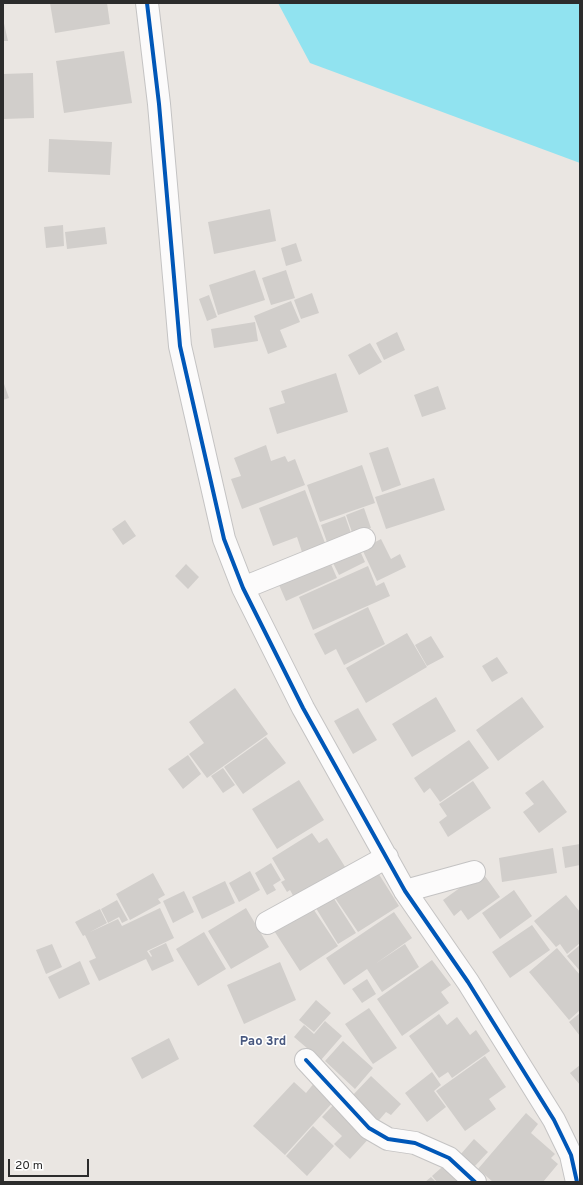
<!DOCTYPE html>
<style>
body{margin:0}
#map{position:relative;width:583px;height:1185px;overflow:hidden;background:#eae6e2;font-family:Overpass,sans-serif}
canvas{display:block}
.frame{position:absolute;inset:0;border:4px solid #2c2c2c;pointer-events:none}
.scale{position:absolute;left:8px;top:1159px;width:81px;height:18px;box-sizing:border-box;border:2px solid #2c2c2c;border-top:0;padding-left:5px;font-size:12px;line-height:14px;white-space:nowrap;color:#2c2c2c;-webkit-text-stroke:3px #fff;paint-order:stroke}
</style>
<div id="map">
<canvas width="583" height="1185"></canvas>
<div class="frame"></div>
<div class="scale">20 m</div>
</div>
<script>
const ctx = document.querySelector('canvas').getContext('2d');
ctx.lineJoin = 'round';
function fill(path, color) { ctx.fillStyle = color; ctx.fill(path, 'evenodd'); }
const shape = rows => new Path2D(rows.map(r => 'M' + r).join(''));
function strokePath(path, color, width, dash) { ctx.strokeStyle = color; ctx.lineWidth = width; ctx.lineCap = dash ? 'butt' : 'round'; ctx.setLineDash(dash || []); ctx.stroke(path); }
function label(font, color, halo, rows, align = 'center') {
  ctx.font = font + ' Overpass,sans-serif'; ctx.lineWidth = 3; ctx.setLineDash([]); ctx.textBaseline = 'middle'; ctx.strokeStyle = halo; ctx.fillStyle = color; for (const [text, x, y, turn = 0] of rows) {
    ctx.save(); ctx.translate(x, y); ctx.rotate((+turn || 0) * Math.PI / 180); ctx.textAlign = isNaN(turn) ? turn : align; if (halo) ctx.strokeText(text, 0, 0); ctx.fillText(text, 0, 0); ctx.restore();
  }
}
const water = shape([
 [278,3,580,3,580,163,310,63]
]);
const building = shape([
 [50,3,107,3,110,24,55,33],
 [3,19,8,41,3,41],
 [124,51,132,103,64,113,56,61],
 [33,73,34,118,3,119,3,74],
 [49,139,112,142,110,175,48,172],
 [270,209,276,241,214,254,208,222],
 [63,225,64,246,46,248,44,227],
 [105,227,107,244,67,249,65,232],
 [296,243,302,261,286,266,281,248],
 [255,270,265,300,218,315,209,285],
 [286,270,295,298,271,305,262,278],
 [312,293,319,313,301,319,294,300],
 [209,295,217,317,207,321,199,299],
 [291,301,300,322,280,330,287,347,268,354,254,316],
 [255,322,258,341,214,348,211,329],
 [397,332,405,350,384,360,376,343],
 [370,343,382,362,359,375,348,355],
 [336,373,348,412,277,434,269,408,285,403,281,391],
 [3,381,9,398,3,400],
 [438,386,446,409,422,417,414,395],
 [266,445,271,461,285,456,288,462,295,459,305,485,242,509,231,479,241,476,234,458],
 [388,447,401,485,382,492,369,453],
 [362,465,375,503,320,522,307,485],
 [434,478,445,510,386,529,375,497],
 [305,490,325,543,302,552,297,537,273,546,259,508],
 [364,508,371,528,353,535,346,515],
 [345,516,352,536,328,545,321,525],
 [125,520,136,536,123,545,112,529],
 [381,539,391,559,400,554,406,567,377,581,362,549],
 [357,544,365,562,339,575,330,557],
 [327,555,337,578,286,601,276,578],
 [186,564,199,577,188,589,175,576],
 [368,566,376,586,384,582,390,596,313,630,299,597],
 [368,607,385,644,344,665,336,649,325,655,314,634],
 [407,633,427,667,366,703,346,668],
 [431,636,444,657,427,666,415,645],
 [497,657,508,673,492,682,482,666],
 [235,688,268,734,207,778,189,754,204,743,189,722],
 [436,697,456,731,412,757,392,724],
 [522,697,544,727,498,761,476,730],
 [358,708,377,740,353,754,334,721],
 [266,737,286,763,243,794,224,767],
 [469,740,489,768,440,802,430,788,424,793,414,778],
 [188,755,201,774,183,789,168,769],
 [223,768,235,785,223,793,211,776],
 [299,780,324,820,277,849,252,809],
 [543,780,567,812,539,833,523,812,534,804,525,793],
 [473,781,491,808,448,837,439,822,447,816,439,804],
 [312,833,319,843,327,838,347,870,296,901,290,890,287,892,281,882,285,880,272,858],
 [580,844,580,865,565,868,562,847],
 [553,848,557,873,502,882,499,858],
 [271,863,281,880,273,885,276,890,267,895,255,873],
 [375,868,399,906,358,932,333,895],
 [250,871,260,890,239,902,229,883],
 [482,872,500,897,468,920,461,910,454,916,443,900],
 [153,873,165,895,158,899,161,903,130,920,116,894],
 [225,881,235,903,202,919,192,897],
 [514,890,532,916,500,939,482,913],
 [184,891,194,912,173,923,163,901],
 [331,894,356,933,338,944,314,905],
 [566,895,580,912,580,943,567,954,560,944,556,947,534,921],
 [117,900,128,920,122,923,119,917,108,923,101,909],
 [312,907,338,946,300,971,271,926],
 [160,908,174,938,147,951,151,957,152,956,149,951,166,943,174,961,152,971,146,959,99,981,89,961,96,958,85,935,83,936,75,922,100,909,107,923,90,932,118,919,122,926],
 [246,908,269,947,231,969,208,931],
 [394,912,412,938,375,964,405,944,419,967,382,992,367,969,344,985,326,958],
 [532,925,550,950,510,978,492,952],
 [204,932,226,969,198,986,176,949],
 [52,944,62,967,46,974,36,950],
 [580,945,580,971,567,956],
 [557,948,580,975,580,1010,569,1020,529,972],
 [432,960,451,985,441,992,449,1003,402,1036,377,999],
 [80,961,90,984,59,999,48,977],
 [280,962,296,1000,244,1024,227,985],
 [367,979,376,994,362,1003,352,989],
 [316,1000,331,1013,314,1032,299,1020],
 [369,1008,397,1048,373,1064,345,1024],
 [580,1013,580,1036,569,1022],
 [439,1014,447,1025,457,1017,470,1035,476,1030,490,1051,452,1078,448,1072,439,1078,409,1036],
 [325,1021,342,1036,321,1060,294,1037,304,1025,314,1034],
 [169,1038,179,1059,142,1079,131,1058],
 [343,1041,373,1068,355,1089,325,1061],
 [485,1056,506,1087,489,1099,496,1109,465,1131,436,1091],
 [580,1065,580,1085,570,1073],
 [432,1072,441,1085,434,1091,446,1107,427,1122,405,1093],
 [371,1076,401,1104,391,1115,386,1112,374,1126,352,1096],
 [294,1082,306,1093,315,1082,335,1100,285,1155,253,1126],
 [337,1101,373,1134,350,1159,334,1144,342,1136,322,1117],
 [526,1113,538,1124,531,1133,555,1154,551,1158,558,1164,543,1182,493,1182,478,1169],
 [313,1126,334,1146,307,1176,286,1156],
 [474,1139,488,1152,474,1167,460,1155],
 [449,1161,466,1182,437,1182,432,1176],
 [431,1177,436,1182,425,1182]
]);
const minor = shape([
 [147,3,159,104,180,346,224,539,243,588,303,708,405,891,468,982,554,1120,571,1155,577,1182],
 [243,588,364,539],
 [405,891,474,872],
 [267,923,387,857],
 [306,1060,369,1128,388,1139,415,1143,449,1158,475,1182]
]);
const cycleway = shape([
 [147,3,159,104,180,346,224,539,243,588,303,708,405,891,468,982,554,1120,571,1155,577,1182],
 [306,1060,369,1128,388,1139,415,1143,449,1158,475,1182]
]);
const quarterNames = [
 ["Pao 3rd",263,1042]
];
fill(water, '#91e3f0');
fill(building, '#d1cecb');
strokePath(minor, '#c4c3c3', 24);
strokePath(minor, '#fcfbfb', 22);
strokePath(cycleway, '#0057b8', 4);
label('bold 13px', '#495980', '#fff', quarterNames);
</script>
